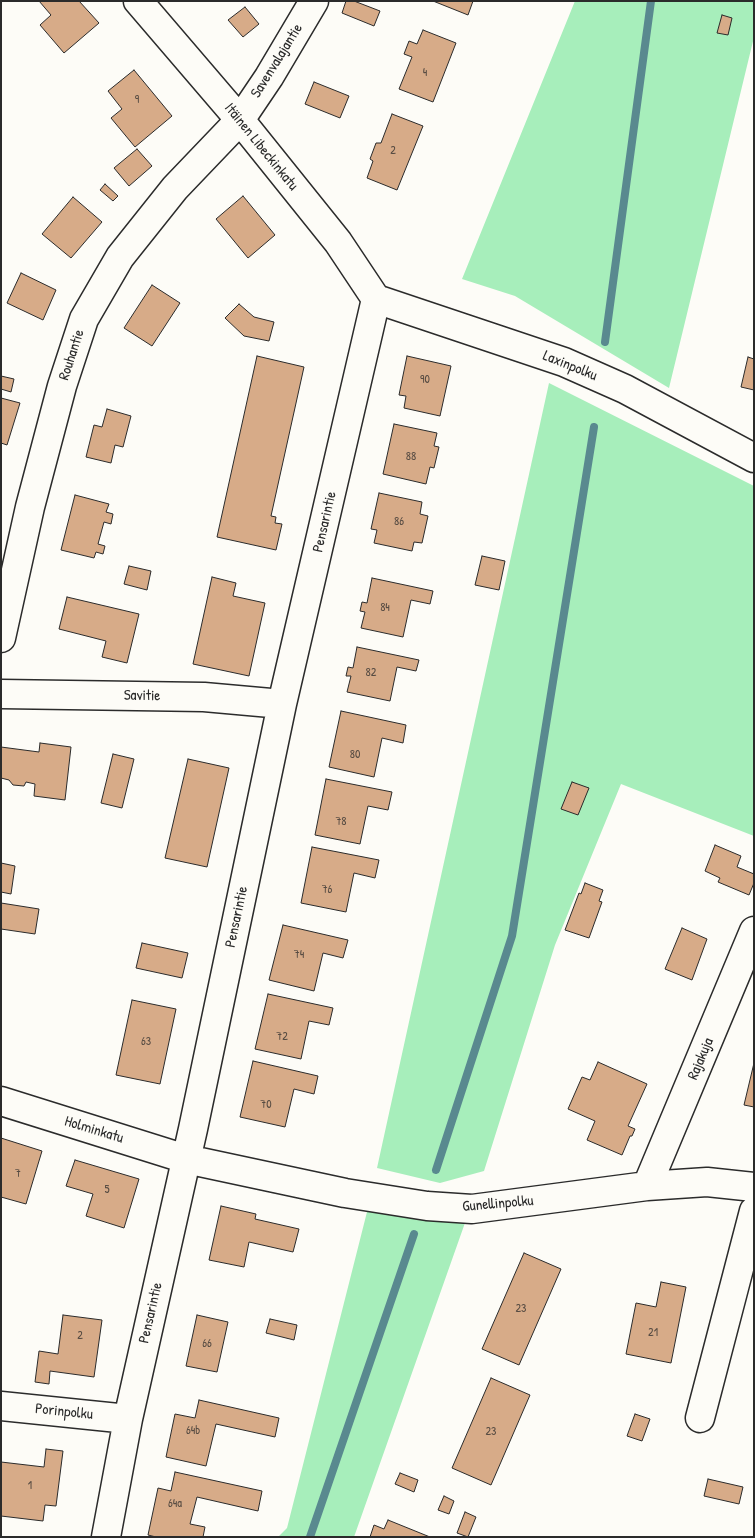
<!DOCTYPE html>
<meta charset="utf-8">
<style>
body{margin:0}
#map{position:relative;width:755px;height:1538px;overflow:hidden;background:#fdfcf7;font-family:"Patrick Hand",sans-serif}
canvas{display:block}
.frame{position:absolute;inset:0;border:2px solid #2b2b2b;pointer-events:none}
</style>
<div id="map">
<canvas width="755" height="1538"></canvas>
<div class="frame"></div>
</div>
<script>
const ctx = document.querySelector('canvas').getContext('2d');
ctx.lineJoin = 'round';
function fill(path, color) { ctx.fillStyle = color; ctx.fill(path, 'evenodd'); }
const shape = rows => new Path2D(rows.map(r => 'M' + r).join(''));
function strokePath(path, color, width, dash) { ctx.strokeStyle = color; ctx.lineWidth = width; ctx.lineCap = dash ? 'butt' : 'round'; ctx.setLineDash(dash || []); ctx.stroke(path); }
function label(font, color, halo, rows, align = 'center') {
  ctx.font = font + ' "Patrick Hand",sans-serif'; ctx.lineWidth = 4; ctx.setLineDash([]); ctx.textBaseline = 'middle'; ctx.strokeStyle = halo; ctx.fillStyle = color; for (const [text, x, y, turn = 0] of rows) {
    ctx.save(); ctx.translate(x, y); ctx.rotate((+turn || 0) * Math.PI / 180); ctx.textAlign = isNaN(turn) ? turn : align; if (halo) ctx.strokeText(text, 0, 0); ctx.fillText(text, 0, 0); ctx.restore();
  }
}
const green = shape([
 [575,1,754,1,754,37,669,388,515,296,462,279],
 [549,383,754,486,754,836,621,784,555,945,484,1171,440,1183,377,1168],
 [368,1208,466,1220,354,1537,278,1537,287,1528]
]);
const stream = shape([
 [605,342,651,1],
 [436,1170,512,936,594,427],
 [310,1537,414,1234]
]);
const building = shape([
 [39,1,79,1,99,23,64,53,40,25,51,15,39,1],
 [346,1,354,1,380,11,374,26,342,13,346,1],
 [433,1,473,1,468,15,433,1],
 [245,7,259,24,243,37,228,20,245,7],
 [722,15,732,18,728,35,717,33,722,15],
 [423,30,456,43,433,102,399,89,412,57,404,54,409,41,417,44,423,30],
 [134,70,172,116,135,147,111,118,122,109,108,91,134,70],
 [314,82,349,96,340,118,305,104,314,82],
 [392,114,423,126,397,190,367,178,373,161,370,159,376,143,381,143,392,114],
 [137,149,152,166,129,186,114,168,137,149],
 [105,184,118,196,113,201,100,190,105,184],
 [243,196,275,235,248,258,216,219,243,196],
 [73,197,102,222,71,258,42,234,73,197],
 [21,273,56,290,43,320,7,303,21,273],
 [152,285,180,303,152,346,124,328,152,285],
 [239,304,254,317,274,322,269,341,244,336,225,318,239,304],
 [257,356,304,367,271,516,276,517,275,523,282,524,276,550,217,537,257,356],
 [407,356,451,366,440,416,404,408,406,396,399,395,407,356],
 [748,357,754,359,754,390,741,387,748,357],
 [1,376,14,379,11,392,1,389,1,376],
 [1,398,20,403,7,445,1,443,1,398],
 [107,409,131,416,123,447,115,445,111,463,86,457,94,425,102,427,107,409],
 [394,424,437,433,434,446,439,447,434,468,430,467,426,484,383,474,394,424],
 [379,493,422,502,420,514,428,516,422,543,414,542,412,551,374,543,377,530,371,529,379,493],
 [75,495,109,504,106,512,113,514,111,524,104,522,98,544,105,546,103,554,96,552,94,558,61,550,75,495],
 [482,556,505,561,499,590,475,585,482,556],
 [129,566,151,571,147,590,124,584,129,566],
 [212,577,236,583,233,596,265,603,249,676,193,664,212,577],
 [372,578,433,591,430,604,411,600,403,637,361,628,365,612,360,611,362,602,367,603,372,578],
 [67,597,139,614,127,663,102,657,106,641,59,629,67,597],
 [357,647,419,660,416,671,397,667,390,701,347,692,351,676,346,676,348,667,353,668,357,647],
 [341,711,406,725,403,743,382,738,374,777,329,767,341,711],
 [40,743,71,747,65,800,34,796,35,784,26,782,24,786,13,785,9,780,1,778,1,747,39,752,40,743],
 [113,754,134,759,122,808,101,803,113,754],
 [188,759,229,768,207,867,165,858,188,759],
 [326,779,392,792,388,810,368,806,360,844,315,835,326,779],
 [572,782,589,788,578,815,561,809,572,782],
 [715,845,741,856,737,867,754,874,754,883,749,895,718,882,720,878,705,871,715,845],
 [312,847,379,860,375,878,354,873,346,912,301,903,312,847],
 [1,863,15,866,11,894,1,892,1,863],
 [585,883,603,890,599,901,602,902,589,938,565,930,579,893,581,894,585,883],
 [1,903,39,909,35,934,1,929,1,903],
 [283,925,348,940,343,958,323,953,314,991,269,980,283,925],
 [682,928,707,939,692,980,665,969,682,928],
 [142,943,188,953,182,978,136,968,142,943],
 [268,994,333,1008,329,1025,309,1021,301,1059,255,1049,268,994],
 [132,1000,176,1009,160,1084,116,1075,132,1000],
 [253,1061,318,1076,314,1094,294,1089,285,1127,240,1117,253,1061],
 [598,1062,647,1084,628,1126,635,1129,632,1136,630,1136,622,1155,587,1140,595,1121,568,1109,582,1077,590,1080,598,1062],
 [754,1063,754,1107,744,1105,754,1063],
 [1,1138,42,1151,26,1204,1,1197,1,1138],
 [75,1160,139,1179,124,1228,86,1216,93,1194,66,1186,75,1160],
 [221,1206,256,1214,255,1219,299,1229,293,1252,249,1242,244,1267,209,1260,221,1206],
 [524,1253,561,1269,519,1365,482,1349,524,1253],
 [661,1282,686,1287,671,1363,626,1354,636,1303,656,1307,661,1282],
 [63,1315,102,1320,94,1377,50,1371,49,1384,35,1382,39,1351,58,1354,63,1315],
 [197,1315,228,1322,217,1372,186,1366,197,1315],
 [270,1319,297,1325,294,1340,266,1333,270,1319],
 [491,1378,530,1395,491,1485,452,1468,491,1378],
 [199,1400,279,1418,275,1437,216,1424,206,1466,166,1457,175,1414,195,1418,199,1400],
 [635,1414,650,1419,642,1441,627,1436,635,1414],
 [46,1449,63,1451,56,1506,45,1505,43,1521,1,1516,1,1462,44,1467,46,1449],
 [175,1472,262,1491,258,1511,197,1497,190,1524,205,1527,203,1537,156,1537,148,1535,158,1488,171,1491,175,1472],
 [400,1473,418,1480,414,1492,395,1484,400,1473],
 [708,1479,743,1487,739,1504,704,1496,708,1479],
 [444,1496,454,1501,449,1514,438,1510,444,1496],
 [465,1512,476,1517,468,1537,457,1533,465,1512],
 [388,1520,430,1537,370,1537,374,1525,384,1529,388,1520]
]);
const minor = shape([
 [138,1,240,120,338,242,376,299],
 [376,299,564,362,625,389,754,458],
 [1,638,30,507,62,386,84,319,120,257,175,188,240,120,269,77,314,1],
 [1,694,204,697,282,704],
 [1,1101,186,1159,345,1193,427,1206,472,1209,647,1186,707,1182,754,1187],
 [647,1186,754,931],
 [1,1406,128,1419],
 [700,1418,754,1211],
 [106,1537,128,1419,193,1129,282,704,376,299]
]);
const numberNames = [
 ["4",425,73],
 ["9",137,100],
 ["2",393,151],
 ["90",425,380],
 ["88",411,457],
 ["86",399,522],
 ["84",385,608],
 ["82",371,673],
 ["80",355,755],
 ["78",341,822],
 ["76",327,890],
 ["74",299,955],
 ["72",282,1037],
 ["63",146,1042],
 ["70",266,1105],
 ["7",18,1174],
 ["5",107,1190],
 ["23",521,1309],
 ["21",653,1333],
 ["2",80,1336],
 ["66",207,1344],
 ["64b",193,1431],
 ["23",491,1432],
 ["1",30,1486],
 ["64a",175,1504]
];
const streetNames = [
 ["Savenvalajantie",277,61,-58],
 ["Itäinen Libeckinkatu",261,147,51],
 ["Rouhantie",72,355,-72],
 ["Laxinpolku",570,366,22],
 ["Pensarintie",325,522,-77],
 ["Savitie",142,696,1],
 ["Pensarintie",237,917,-78],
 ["Rajakuja",701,1059,-67],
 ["Holminkatu",94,1130,17],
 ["Gunellinpolku",498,1204,-5],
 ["Pensarintie",151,1313,-77],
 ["Porinpolku",64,1412,6]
];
fill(green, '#a7eebb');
strokePath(stream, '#59898f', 8);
fill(building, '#d7ab88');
strokePath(building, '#2b2b2b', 1);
strokePath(minor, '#2b2b2b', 31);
strokePath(minor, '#fdfcf7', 28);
label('12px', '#564b42', null, numberNames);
label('15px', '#2b2b2b', '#fdfcf7', streetNames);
</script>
